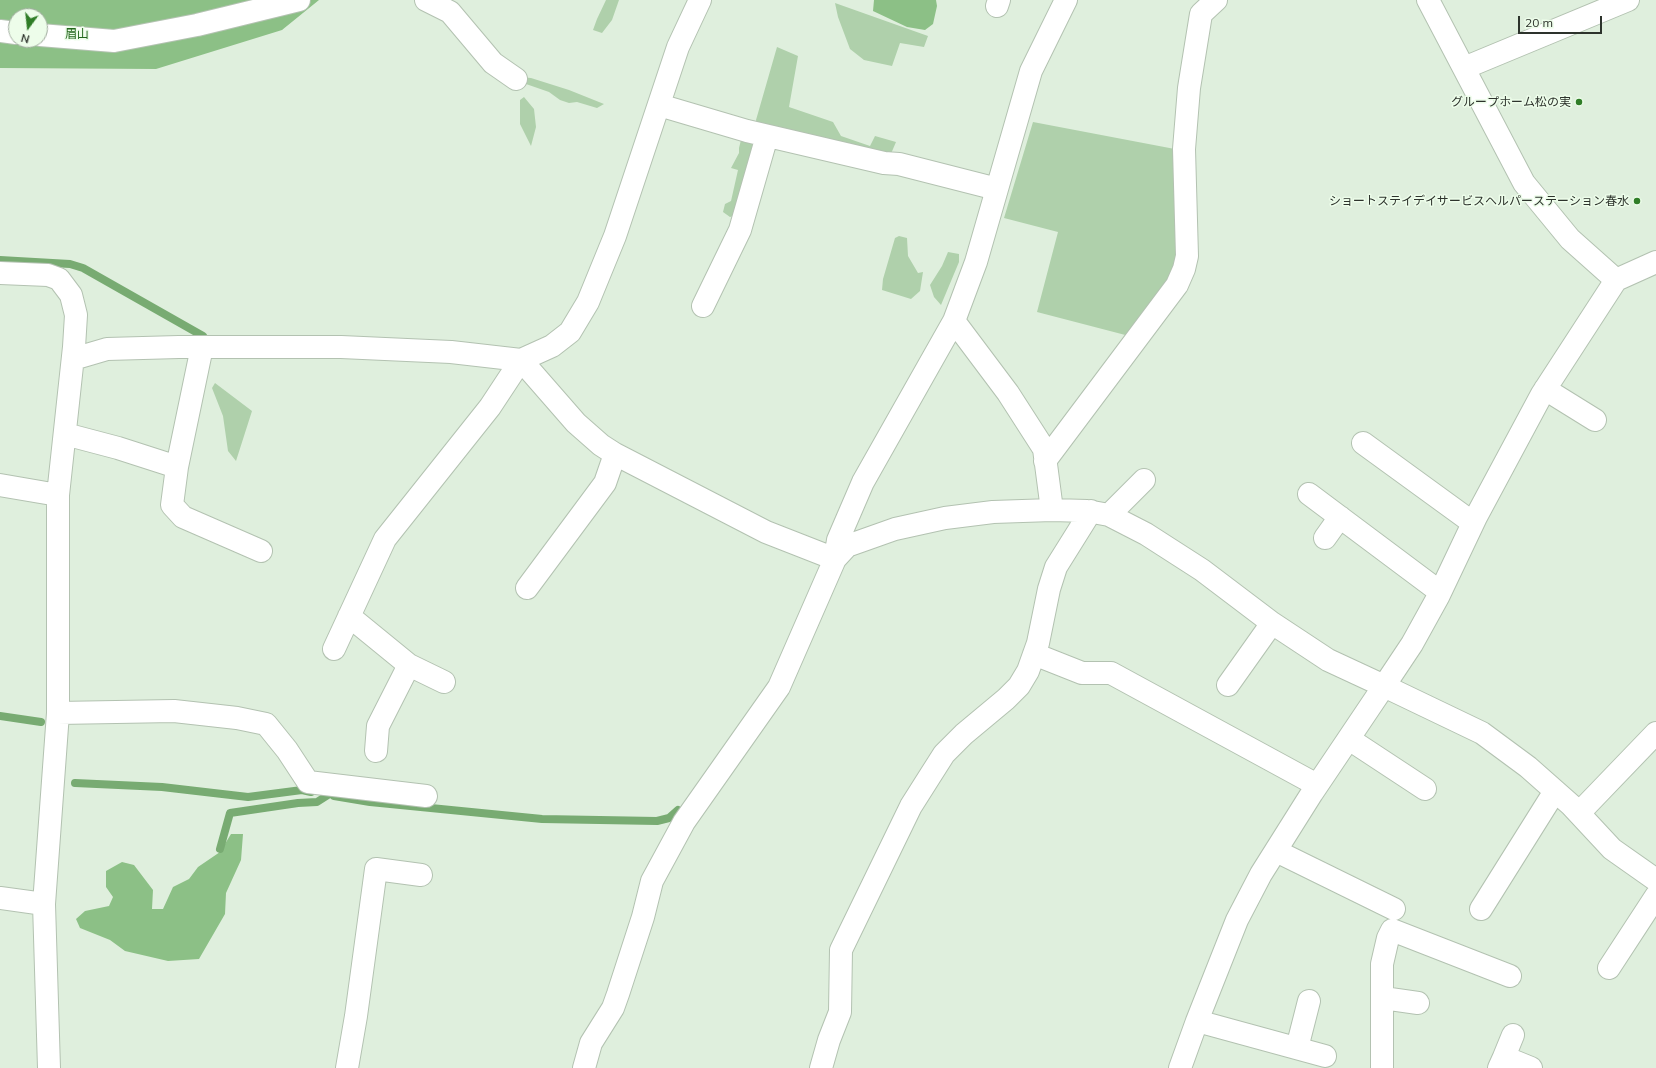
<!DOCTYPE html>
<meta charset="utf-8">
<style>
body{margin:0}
#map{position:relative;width:1656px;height:1068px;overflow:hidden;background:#dfefdd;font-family:Mulish,sans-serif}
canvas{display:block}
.north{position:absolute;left:8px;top:8px;width:40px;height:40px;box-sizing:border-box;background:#edfdea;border:1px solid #a0ac9e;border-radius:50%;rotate:195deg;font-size:11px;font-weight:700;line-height:16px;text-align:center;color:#2d332c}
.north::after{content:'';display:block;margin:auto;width:14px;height:18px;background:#2f7d27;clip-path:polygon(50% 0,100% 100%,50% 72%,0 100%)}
.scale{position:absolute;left:1518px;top:16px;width:84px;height:18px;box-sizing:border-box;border:2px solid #2d332c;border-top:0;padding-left:5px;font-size:12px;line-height:14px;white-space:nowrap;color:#2d332c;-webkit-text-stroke:3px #edfdea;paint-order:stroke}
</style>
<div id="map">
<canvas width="1656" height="1068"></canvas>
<div class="north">N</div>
<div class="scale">20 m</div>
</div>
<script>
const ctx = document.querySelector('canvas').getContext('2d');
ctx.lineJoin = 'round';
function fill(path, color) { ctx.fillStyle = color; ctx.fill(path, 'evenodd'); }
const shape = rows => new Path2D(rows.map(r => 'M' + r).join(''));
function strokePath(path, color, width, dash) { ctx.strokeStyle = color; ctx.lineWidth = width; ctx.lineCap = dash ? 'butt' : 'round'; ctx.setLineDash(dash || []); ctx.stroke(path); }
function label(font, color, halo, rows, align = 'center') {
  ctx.font = font + ' Mulish,"Noto Sans JP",sans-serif'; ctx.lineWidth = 3; ctx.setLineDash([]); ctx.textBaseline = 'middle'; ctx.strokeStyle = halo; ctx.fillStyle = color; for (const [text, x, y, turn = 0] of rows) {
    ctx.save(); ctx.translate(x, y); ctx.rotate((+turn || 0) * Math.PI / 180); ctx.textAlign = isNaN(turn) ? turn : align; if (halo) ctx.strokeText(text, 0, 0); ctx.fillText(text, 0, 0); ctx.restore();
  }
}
const green = shape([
 [606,0,619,0,612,20,602,33,593,30,597,19],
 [835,3,928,36,924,47,900,43,892,66,864,60,850,49,838,17],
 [777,47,798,56,789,107,833,122,841,136,870,146,875,136,896,142,890,156,757,124,756,120],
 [520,77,531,78,569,90,604,104,597,108,577,102,569,103,560,100,549,92,526,84,520,80],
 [524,97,534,109,536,127,531,146,520,124,520,100],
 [1033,122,1180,150,1182,266,1133,337,1037,312,1058,232,1004,218],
 [741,140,753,140,752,151,740,214,730,217,723,212,725,204,731,201,738,170,731,168,739,153,739,148],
 [899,236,907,238,908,256,918,273,923,272,920,291,911,299,882,290,883,279,895,238],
 [948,252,959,254,959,262,941,305,934,297,930,285,942,266],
 [215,383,252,411,236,461,228,451,223,416,212,388]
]);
const forest = shape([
 [0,0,319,0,282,30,156,69,0,68],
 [16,16,40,16,40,40,16,40],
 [874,0,936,0,937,6,933,24,925,30,907,27,873,11],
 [231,834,243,834,241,860,226,893,225,914,199,959,168,961,125,951,110,940,80,928,76,919,85,911,109,906,113,897,106,887,106,871,122,862,134,865,153,890,152,909,163,909,173,887,189,879,198,867,220,852]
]);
const stream = shape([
 [0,260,70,264,83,268,203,336],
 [0,716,41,722],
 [75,783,162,787,248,797,302,790,311,792],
 [334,796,370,802,542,819,657,821,669,818,678,810],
 [220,849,230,813,298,803,317,802,328,795]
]);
const minor = shape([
 [426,0,450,12,493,63,516,79],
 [700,0,678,47,615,236,588,302,570,332,552,346,521,360,576,423,601,445,615,454,766,532,835,559,838,540,863,482,954,321],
 [1066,0,1031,71,976,262,954,321,1008,393,1044,449,1052,510,1087,511,1109,515,1144,480],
 [1428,0,1524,183,1570,239,1616,280,1656,262],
 [997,6,999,0],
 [0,31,16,33],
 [40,35,114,41,197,25,299,0],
 [1464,68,1628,0],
 [659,105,747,131,884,163,899,164,997,189],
 [0,273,48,275,59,279,71,295,76,315,74,347,58,495,58,713,44,904,49,1068],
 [703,306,740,230,767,136],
 [202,347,177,467,172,505,183,517,261,551],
 [73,359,107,349,179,347,341,347,451,352,521,360,490,407,385,539,334,649],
 [1545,389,1595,420],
 [65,434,118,448,177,467],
 [1363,443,1473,523],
 [1045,461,1177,285,1184,269,1187,256,1184,149,1189,88,1201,14,1216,0],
 [0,485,58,495],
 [1309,494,1440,592],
 [1109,515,1146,534,1202,570,1272,623,1328,660,1384,686,1412,644,1438,597,1476,517,1542,394,1616,280],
 [1325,538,1340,517],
 [527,588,605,483,615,454],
 [349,616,409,665,444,682],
 [1034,654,1082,673,1111,673,1317,785],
 [1228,685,1272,623],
 [58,713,174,711,237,718,266,724,287,750,308,782,426,796],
 [1349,739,1425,789],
 [376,751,378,726,409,665],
 [1579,813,1656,733],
 [1276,851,1394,909],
 [0,898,44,904],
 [1481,909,1555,791],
 [1609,968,1656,896],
 [1383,998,1418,1003],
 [1297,1048,1309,1001],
 [1325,1056,1197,1021,1237,920,1261,874,1312,793,1384,686,1482,733,1528,767,1571,805,1612,849,1656,880],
 [1504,1057,1513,1035],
 [347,1068,356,1016,376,869,421,875],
 [584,1068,591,1043,613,1008,618,994,643,917,652,881,684,822,779,687,835,559,847,546,895,529,945,518,993,512,1052,510],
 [821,1068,829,1040,840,1012,841,950,911,806,930,776,944,754,964,734,1006,699,1019,686,1028,671,1038,643,1049,589,1056,567,1091,511],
 [1180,1068,1197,1021],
 [1382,1068,1382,964,1388,938,1392,930,1510,976],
 [1499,1068,1504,1057,1531,1068]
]);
const markers = [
 [1579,102,4,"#2f7d27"],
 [1637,201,4,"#2f7d27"]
];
const parkNames = [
 ["眉山",77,34]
];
const poiNames = [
 ["グループホーム松の実",1571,102],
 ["ショートステイデイサービスヘルパーステーション春水",1629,201]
];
fill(green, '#afd0ab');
fill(forest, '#8cc086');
strokePath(stream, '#78ab72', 8);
strokePath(minor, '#b3c2b1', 24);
strokePath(minor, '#fff', 22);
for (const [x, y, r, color] of markers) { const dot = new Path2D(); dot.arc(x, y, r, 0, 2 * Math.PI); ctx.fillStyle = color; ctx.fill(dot); strokePath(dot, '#edfdea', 1.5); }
label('12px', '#23671c', '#edfdea', parkNames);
label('12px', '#2d332c', '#edfdea', poiNames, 'right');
</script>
